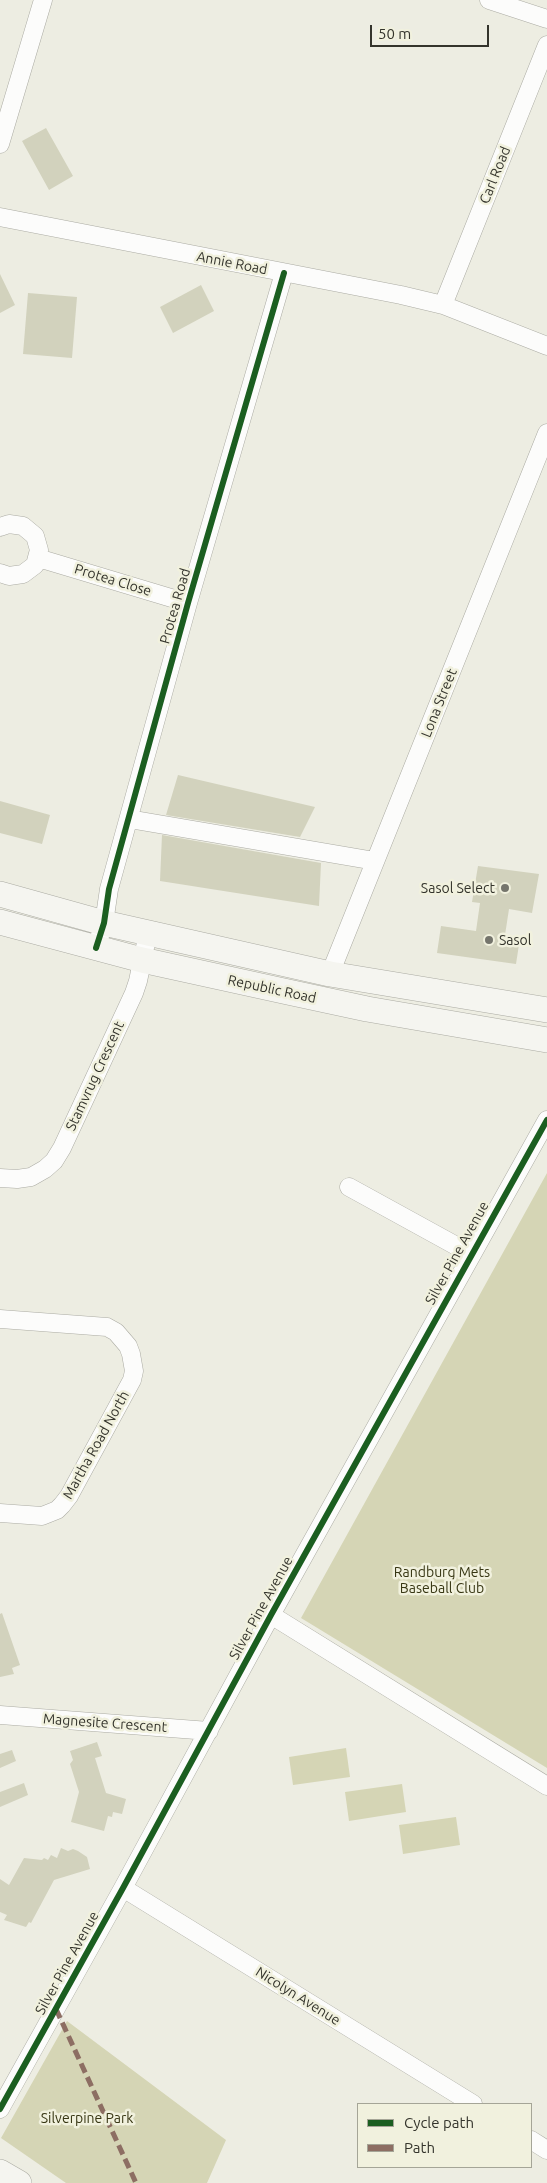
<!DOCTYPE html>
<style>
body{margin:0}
#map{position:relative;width:547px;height:2183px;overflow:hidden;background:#edede2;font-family:Ubuntu,sans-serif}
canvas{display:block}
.legend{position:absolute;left:357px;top:2103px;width:175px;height:65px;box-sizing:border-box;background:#f1f1de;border:1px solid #a5a597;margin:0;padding:6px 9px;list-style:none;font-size:15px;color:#34342c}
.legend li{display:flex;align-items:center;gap:10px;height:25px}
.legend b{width:25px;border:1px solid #a5a597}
.scale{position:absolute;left:370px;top:25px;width:119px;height:22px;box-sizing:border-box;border:2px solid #34342c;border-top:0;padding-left:6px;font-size:15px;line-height:18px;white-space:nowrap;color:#34342c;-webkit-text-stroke:4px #f1f1de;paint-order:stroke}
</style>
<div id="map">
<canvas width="547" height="2183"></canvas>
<ul class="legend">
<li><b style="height:6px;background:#1b5e20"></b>Cycle path</li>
<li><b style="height:6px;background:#8d6e63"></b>Path</li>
</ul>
<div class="scale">50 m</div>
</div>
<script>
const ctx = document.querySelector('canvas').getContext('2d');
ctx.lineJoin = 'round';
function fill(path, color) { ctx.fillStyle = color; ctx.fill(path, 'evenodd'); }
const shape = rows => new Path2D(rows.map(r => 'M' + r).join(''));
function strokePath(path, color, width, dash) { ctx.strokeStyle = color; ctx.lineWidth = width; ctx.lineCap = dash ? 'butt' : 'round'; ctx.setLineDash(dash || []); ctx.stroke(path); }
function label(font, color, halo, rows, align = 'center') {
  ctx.font = font + ' Ubuntu,sans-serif'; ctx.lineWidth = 5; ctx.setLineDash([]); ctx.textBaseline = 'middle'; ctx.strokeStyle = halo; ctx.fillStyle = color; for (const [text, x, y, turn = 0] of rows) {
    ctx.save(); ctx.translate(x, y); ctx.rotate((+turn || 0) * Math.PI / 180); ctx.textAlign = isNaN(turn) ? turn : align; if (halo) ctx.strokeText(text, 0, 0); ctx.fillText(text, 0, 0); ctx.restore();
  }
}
const green = shape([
 [547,1173,547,1768,301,1618],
 [346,1748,350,1777,293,1785,289,1757],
 [402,1784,406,1812,349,1821,345,1792],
 [456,1817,460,1845,403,1854,399,1825],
 [67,2021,226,2140,207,2183,66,2183,1,2138]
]);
const building = shape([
 [46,128,73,176,49,190,22,141],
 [0,274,15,305,0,313],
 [201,285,214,311,173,333,160,307],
 [28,293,77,297,72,358,23,354],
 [178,775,315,807,300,837,166,815],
 [0,801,50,815,42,844,0,833],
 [162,835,321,863,319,906,160,881],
 [478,866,539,874,532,913,509,909,505,935,520,938,516,964,437,953,441,926,476,931,480,903,472,902],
 [2,1613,20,1665,12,1668,14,1674,0,1677,0,1614],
 [97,1742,102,1756,95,1758,106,1793,126,1799,122,1814,113,1812,112,1817,108,1816,104,1831,71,1822,79,1792,70,1764,73,1760,70,1751],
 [12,1750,16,1761,0,1768,0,1754],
 [24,1783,28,1795,0,1807,0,1792],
 [61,1848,68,1851,73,1849,78,1851,87,1857,90,1869,54,1880,31,1923,29,1922,26,1927,4,1920,7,1915,0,1912,0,1879,9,1885,24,1858,42,1860,44,1858,48,1860,51,1855,57,1858]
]);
const street = shape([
 [489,0,547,19],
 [0,144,43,0],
 [0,217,401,295,443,305,547,346],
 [443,305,547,45],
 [0,527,9,524,23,526,35,536,39,550,35,565,23,574,9,576,0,573],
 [38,558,188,603],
 [129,819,375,861],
 [96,948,104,923,109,889,188,603,284,273],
 [330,974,547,433],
 [0,1178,17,1179,31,1177,45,1169,54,1161,62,1148,134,993,138,981,148,933],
 [349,1187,471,1254],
 [0,1319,107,1327,116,1332,128,1346,131,1354,134,1371,132,1380,69,1496,62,1505,57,1510,42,1516,0,1513],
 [271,1615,547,1786],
 [0,1715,209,1731],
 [123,1888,473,2104],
 [0,2109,123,1888,271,1615,547,1120],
 [531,2140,547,2150]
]);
const secondary = shape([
 [0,894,104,923,330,974,547,1010],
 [0,922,142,960,288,992,367,1009,547,1040],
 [0,2172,19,2183]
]);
const quiet = shape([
 [56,2009,136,2183]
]);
const cycleway = shape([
 [96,948,104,923,109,889,188,603,284,273],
 [0,2109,123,1888,271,1615,547,1120]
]);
const markers = [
 [505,888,5,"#75756c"],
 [489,940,5,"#75756c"]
];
const streetNames = [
 ["Carl Road",495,175,-68],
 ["Annie Road",232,263,11],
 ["Protea Close",113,580,17],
 ["Protea Road",175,606,-74],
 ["Lona Street",439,703,-68],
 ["Republic Road",272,989,12],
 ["Stamvrug Crescent",95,1076,-65],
 ["Silver Pine Avenue",457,1253,-61],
 ["Martha Road North",96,1445,-61],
 ["Silver Pine Avenue",261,1608,-61],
 ["Magnesite Crescent",105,1723,4],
 ["Silver Pine Avenue",67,1963,-61],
 ["Nicolyn Avenue",298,1996,32]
];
const poiNames = [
 ["Sasol Select",495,888],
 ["Sasol",499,940,"left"]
];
const parkNames = [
 ["Randburg Mets",442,1572],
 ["Baseball Club",442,1588],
 ["Silverpine Park",87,2118]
];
fill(green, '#d5d5b5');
fill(building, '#d2d2bd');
strokePath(street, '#ababa3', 19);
strokePath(secondary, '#ababa3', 26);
strokePath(street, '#fcfcfb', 18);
strokePath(secondary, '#f5f5f0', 25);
strokePath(quiet, '#8d6e63', 5, [10, 5]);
strokePath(cycleway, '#1b5e20', 6);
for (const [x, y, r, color] of markers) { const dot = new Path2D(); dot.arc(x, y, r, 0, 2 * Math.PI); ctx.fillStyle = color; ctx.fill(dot); strokePath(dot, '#f1f1de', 2); }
label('14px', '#34342c', '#f1f1de', streetNames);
label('14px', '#34342c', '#f1f1de', poiNames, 'right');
label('14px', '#373613', '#f1f1de', parkNames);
</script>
